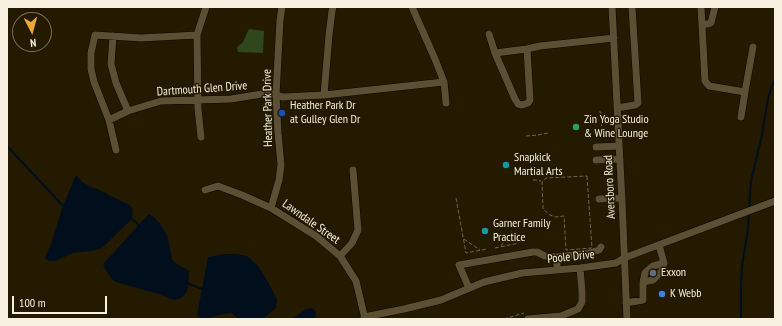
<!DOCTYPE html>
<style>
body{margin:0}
#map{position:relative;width:782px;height:326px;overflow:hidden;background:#241a00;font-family:"PT Sans Narrow",sans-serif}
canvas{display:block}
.frame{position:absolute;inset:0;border:8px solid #f7f0e0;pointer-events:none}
.north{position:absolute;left:12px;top:12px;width:40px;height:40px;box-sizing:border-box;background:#241a00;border:1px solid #78705a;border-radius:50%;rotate:174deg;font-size:11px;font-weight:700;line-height:16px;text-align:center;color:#f7f0e0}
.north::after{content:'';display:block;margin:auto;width:14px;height:18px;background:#eda83b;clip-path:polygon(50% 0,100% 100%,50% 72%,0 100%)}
.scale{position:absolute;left:12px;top:296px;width:95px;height:18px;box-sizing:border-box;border:2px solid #f7f0e0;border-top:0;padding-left:5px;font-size:12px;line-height:14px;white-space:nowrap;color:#f7f0e0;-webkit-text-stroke:3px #241a00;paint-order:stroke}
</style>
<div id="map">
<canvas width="782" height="326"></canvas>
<div class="frame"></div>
<div class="north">N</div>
<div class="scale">100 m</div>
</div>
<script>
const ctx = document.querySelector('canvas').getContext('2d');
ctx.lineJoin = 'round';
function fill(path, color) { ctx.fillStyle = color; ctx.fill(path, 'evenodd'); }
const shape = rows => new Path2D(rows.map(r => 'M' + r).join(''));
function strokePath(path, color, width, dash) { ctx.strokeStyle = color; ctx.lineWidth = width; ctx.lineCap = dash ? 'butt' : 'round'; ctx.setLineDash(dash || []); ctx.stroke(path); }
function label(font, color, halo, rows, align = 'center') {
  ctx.font = font + ' "PT Sans Narrow",sans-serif'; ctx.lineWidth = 3; ctx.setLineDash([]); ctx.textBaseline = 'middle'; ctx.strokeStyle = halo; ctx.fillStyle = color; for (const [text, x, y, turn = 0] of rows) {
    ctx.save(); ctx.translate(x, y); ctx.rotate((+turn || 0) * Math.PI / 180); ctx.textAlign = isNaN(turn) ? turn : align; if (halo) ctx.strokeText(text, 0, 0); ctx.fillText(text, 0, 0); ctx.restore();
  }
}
const green = shape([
 [249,29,264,31,263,53,238,52,237,47,243,42]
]);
const water = shape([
 [76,175,82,182,89,186,104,192,107,194,131,206,133,210,132,219,102,248,91,251,73,253,55,261,49,261,45,258,51,244,63,206],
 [149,214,155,218,160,224,167,235,172,259,175,263,189,271,188,287,186,293,181,298,174,300,159,294,116,282,112,279,105,269,103,264],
 [225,254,236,254,247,256,258,266,264,275,277,299,276,308,263,319,238,319,233,314,230,313,218,315,205,319,203,319,197,316,208,257],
 [312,308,314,309,316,313,315,319,292,319,306,309]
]);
const stream = shape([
 [7,146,63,206,65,207],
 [749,208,751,181,762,135,768,98,775,79],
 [131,218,132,219,137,223,139,228],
 [187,282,189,284,205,290],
 [741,319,741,282,742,266,748,229,749,213]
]);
const path = shape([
 [599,112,601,112,602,137],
 [602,122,609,121],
 [526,136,538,135,549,133],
 [587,176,592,248,566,250,564,216,555,217,550,215,543,209,542,182,546,178,587,176],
 [533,180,536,180,541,181],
 [456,198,466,253,487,249],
 [464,239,480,250],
 [501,246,512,231],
 [495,248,519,243],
 [504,319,524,313]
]);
const minor = shape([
 [412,7,435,59,444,82,446,103],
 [612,7,622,201,627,319],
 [701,7,705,81,709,86,745,92,741,117],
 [702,24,708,24,711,23,715,7],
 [489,34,495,53],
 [113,36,111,64,116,83,128,111],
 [527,49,495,53,515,99,518,104,522,105,528,103,530,100,527,49,540,46,614,38],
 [745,92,753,47],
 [324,95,329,35,332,11,333,7],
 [617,108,635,105,638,103,632,7],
 [109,120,128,111,161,101,231,99,268,93,283,97,324,95,444,82],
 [201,137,198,109,197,35,206,7],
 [596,147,619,146],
 [116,150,109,120,94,82,91,69,91,53,95,35,141,38,197,35],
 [596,160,620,159],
 [205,190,218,186,242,195,271,208,316,236,340,256,356,281,365,319],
 [599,199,622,198],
 [271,208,279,180,281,165,278,133,276,95,280,20,282,7],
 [659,245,664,263],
 [340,256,352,243,358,230,353,170],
 [557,269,557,257,589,253,599,250,601,247],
 [469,288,459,265,533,252,537,252,545,256,557,257],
 [626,303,643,300,643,282,653,280,662,271,664,263,653,266,645,273,643,282],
 [364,317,404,309,441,300,484,282,522,273,580,268,616,263,624,258,775,201],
 [528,319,561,316,578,309,582,302,582,291,580,268]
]);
const markers = [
 [282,113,4,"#1a4fb4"],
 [576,127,4,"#2e9e5b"],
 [506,165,4,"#0f9aa8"],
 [485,231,4,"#0f9aa8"],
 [653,273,4,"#5c6f8a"],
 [662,294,4,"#3f7fe0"]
];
const streetNames = [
 ["Dartmouth Glen Drive",202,89,-4],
 ["Heather Park Drive",268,108,-91],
 ["Aversboro Road",610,187,-93],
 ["Lawndale Street",311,222,35],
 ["Poole Drive",571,257,-6]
];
const poiNames = [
 ["Heather Park Dr",290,106],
 ["at Gulley Glen Dr",290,120],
 ["Zin Yoga Studio",584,120],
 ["& Wine Lounge",584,134],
 ["Snapkick",514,158],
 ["Martial Arts",514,172],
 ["Garner Family",493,224],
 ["Practice",493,238],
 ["Exxon",661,273],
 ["K Webb",670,294]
];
fill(green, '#30471e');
fill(water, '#010e1c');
strokePath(stream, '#010e1c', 2);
strokePath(minor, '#0d0500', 8);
strokePath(path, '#6e654f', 1, [4, 2]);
strokePath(minor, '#5c5034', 7);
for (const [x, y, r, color] of markers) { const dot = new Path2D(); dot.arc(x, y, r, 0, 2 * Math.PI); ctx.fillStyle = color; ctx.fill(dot); strokePath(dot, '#241a00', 1.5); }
label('12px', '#f7f0e0', '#241a00', streetNames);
label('12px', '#f7f0e0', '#241a00', poiNames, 'left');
</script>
